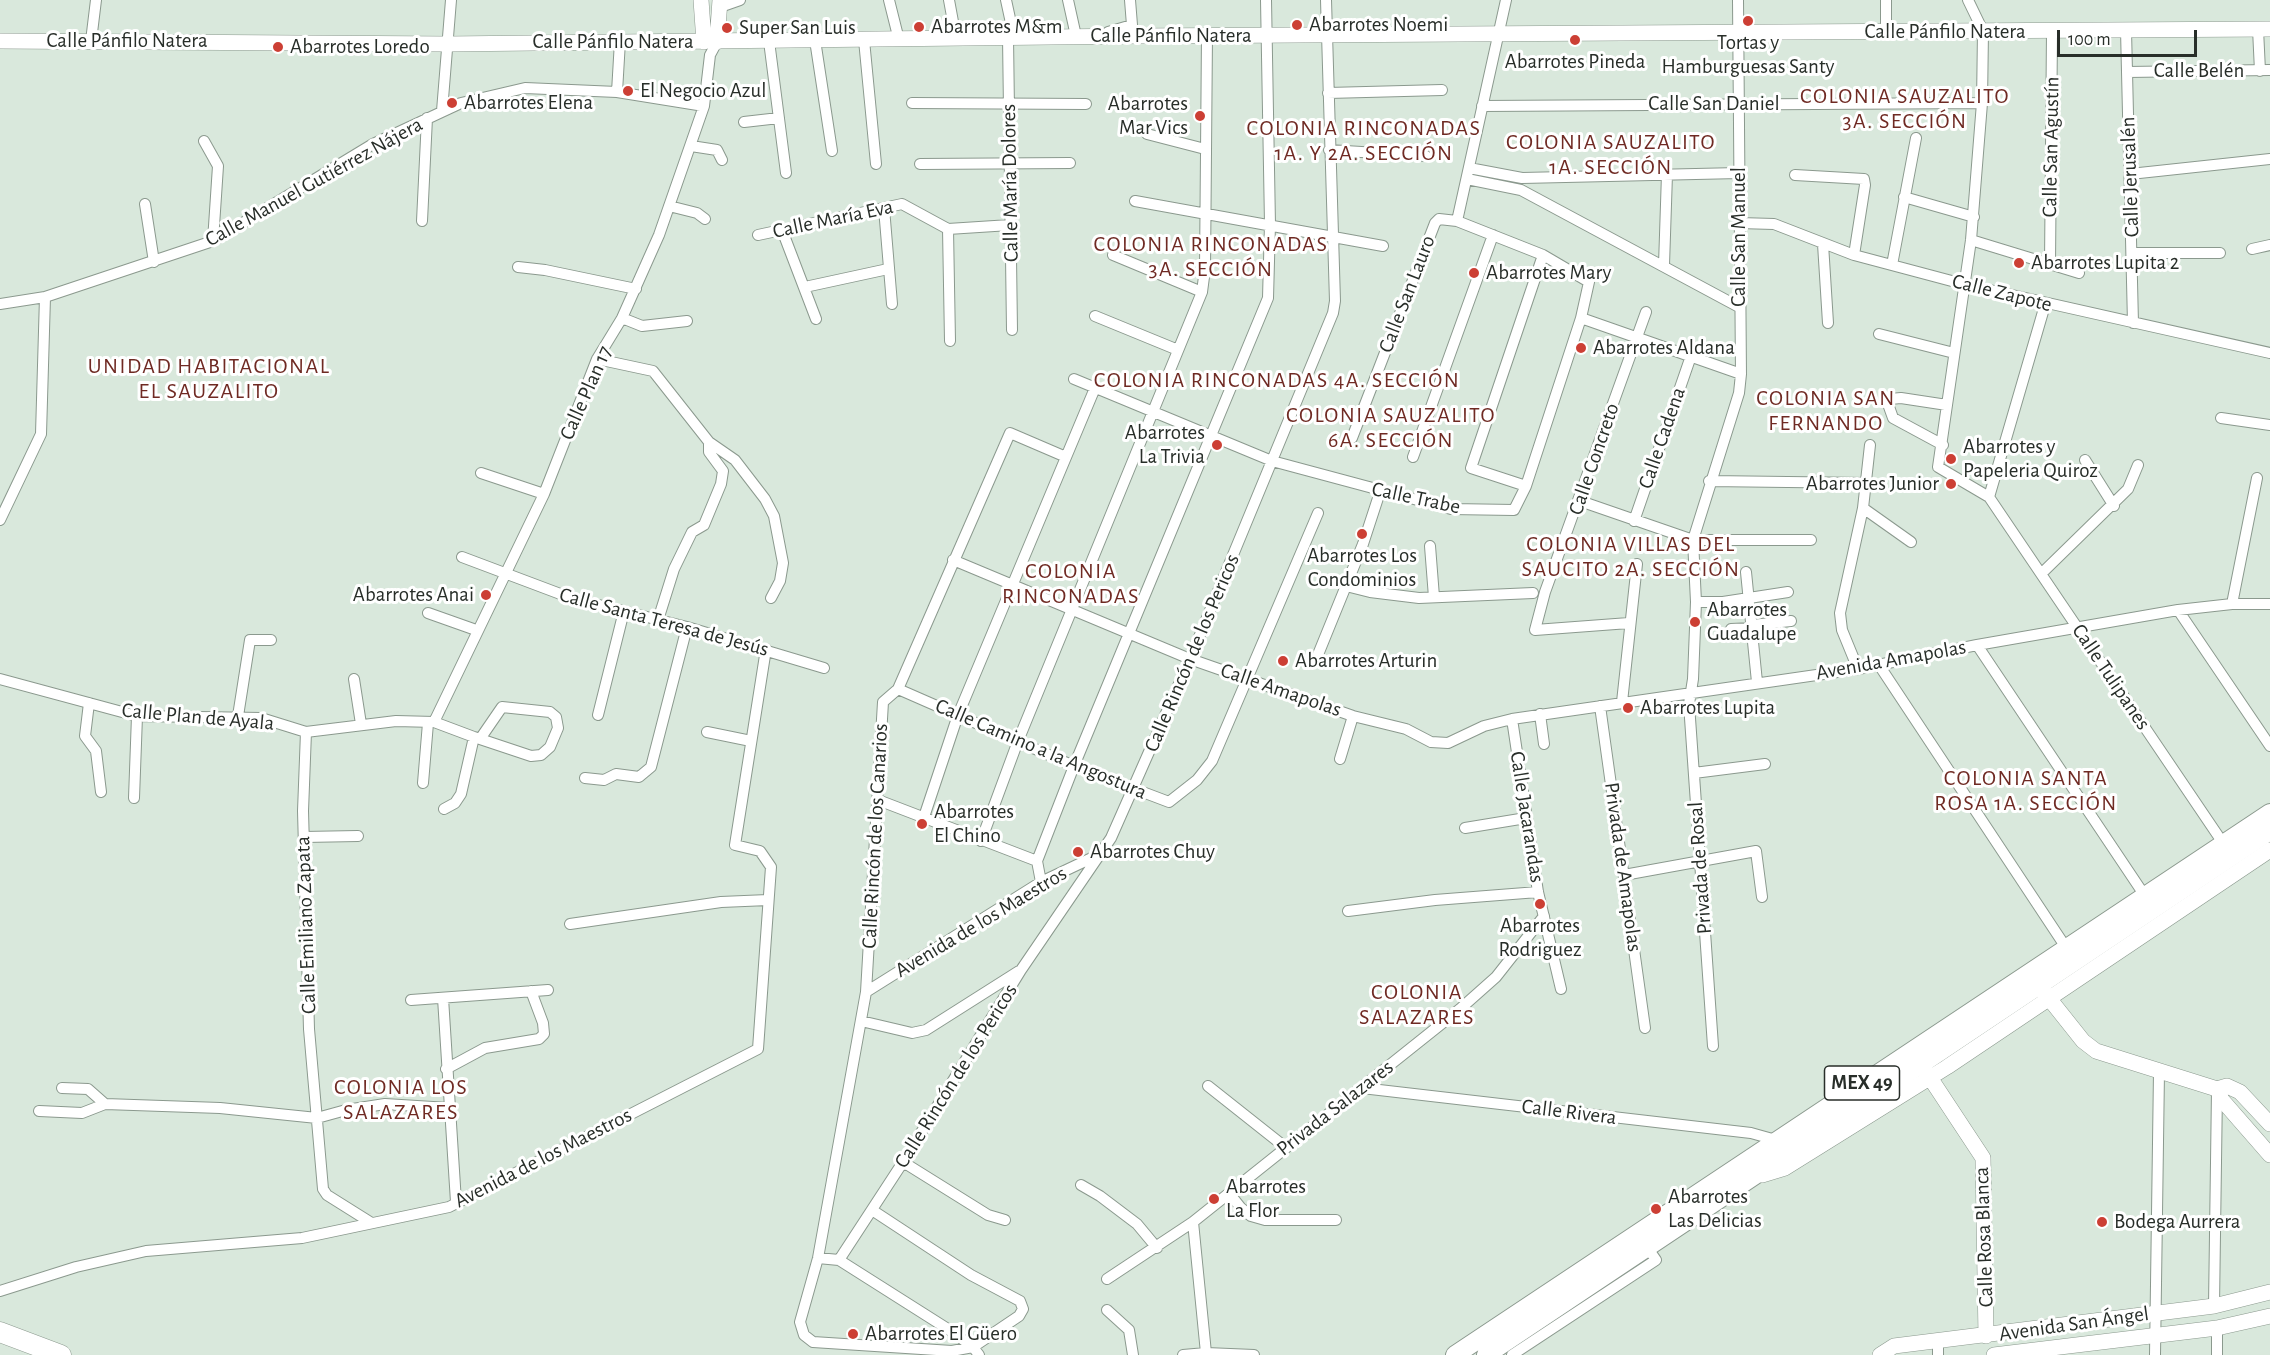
<!DOCTYPE html>
<meta charset="utf-8">
<style>
body{margin:0}
#map{position:relative;width:2270px;height:1355px;overflow:hidden;background:#d9e8dc;font-family:"Alegreya Sans",sans-serif}
canvas{display:block}
.scale{position:absolute;left:2057px;top:30px;width:140px;height:27px;box-sizing:border-box;border:3px solid #282e29;border-top:0;padding-left:8px;font-size:18px;line-height:21px;white-space:nowrap;color:#282e29;-webkit-text-stroke:4px #fff;paint-order:stroke}
</style>
<div id="map">
<canvas width="2270" height="1355"></canvas>
<div class="scale">100 m</div>
</div>
<script>
const ctx = document.querySelector('canvas').getContext('2d');
ctx.lineJoin = 'round';
const shape = rows => new Path2D(rows.map(r => 'M' + r).join(''));
function strokePath(path, color, width, dash) { ctx.strokeStyle = color; ctx.lineWidth = width; ctx.lineCap = dash ? 'butt' : 'round'; ctx.setLineDash(dash || []); ctx.stroke(path); }
function label(font, color, halo, rows, align = 'center') {
  ctx.font = font + ' "Alegreya Sans",sans-serif'; ctx.lineWidth = 6; ctx.setLineDash([]); ctx.textBaseline = 'middle'; ctx.strokeStyle = halo; ctx.fillStyle = color; for (const [text, x, y, turn = 0] of rows) {
    ctx.save(); ctx.translate(x, y); ctx.rotate((+turn || 0) * Math.PI / 180); ctx.textAlign = isNaN(turn) ? turn : align; if (halo) ctx.strokeText(text, 0, 0); ctx.fillText(text, 0, 0); ctx.restore();
  }
}
const street = shape([
 [889,0,899,40],
 [949,0,956,38],
 [1006,0,1014,37],
 [1068,0,1076,36],
 [1968,0,1983,31,1982,103,1971,240,1938,467,1989,497,2225,846],
 [720,7,740,0],
 [2258,29,2260,71],
 [2126,30,2133,323],
 [1108,32,1132,25,1130,0],
 [1886,32,1886,0],
 [1008,37,1012,330],
 [815,40,832,151],
 [864,40,876,164],
 [91,41,96,0],
 [769,41,786,173],
 [2127,72,2270,70],
 [617,92,620,41],
 [1328,93,1442,90],
 [912,103,1086,104],
 [1482,106,1982,103],
 [442,111,451,0],
 [744,122,779,118],
 [1147,134,1205,149],
 [204,141,218,166,213,241],
 [691,146,717,150,722,160],
 [1329,150,1426,156],
 [920,164,1070,163],
 [1469,168,1522,178,1739,173],
 [2130,174,2270,159],
 [1795,175,1864,179,1865,185,1854,255],
 [1467,179,1521,190,1739,307],
 [1904,197,1974,217],
 [1135,201,1383,246],
 [145,204,154,262],
 [669,206,697,213,705,219],
 [884,208,892,304],
 [422,221,427,118],
 [1457,221,1506,0],
 [1739,223,1774,224,1854,255,1963,284,2270,353],
 [948,229,950,341],
 [782,230,816,319],
 [758,235,902,204,948,229,1010,225],
 [1971,240,2079,273],
 [1823,244,1828,323],
 [2252,249,2270,245],
 [2132,253,2220,253],
 [1113,255,1202,292],
 [2050,264,2052,31],
 [1664,265,1667,174],
 [1892,265,1916,138],
 [518,267,545,270,636,289],
 [805,287,888,269],
 [0,304,45,297,213,241,373,144,461,103,525,88,617,92,704,106],
 [1095,316,1178,350],
 [622,318,642,326,687,321],
 [1581,318,1741,374],
 [1879,334,1954,353],
 [597,359,653,371,709,442,735,460,765,499,774,516,783,563,780,581,771,598],
 [1074,379,1272,461,1451,509,1514,510,1526,486,1581,318,1589,282,1543,255,1457,221,1439,219,1435,223,1352,438],
 [2221,418,2270,425],
 [1943,445,1893,418,1888,404,1890,399,1901,398,1947,405],
 [1413,457,1493,235],
 [2085,460,2114,506],
 [481,473,544,494],
 [1709,481,1866,483],
 [1526,486,1471,468,1543,255],
 [1989,497,2045,305],
 [1580,501,1693,540,1811,540],
 [1863,508,1911,542],
 [0,520,41,434,45,297],
 [1634,521,1691,356],
 [1430,546,1434,597],
 [462,557,571,598,687,627,824,668],
 [953,560,1190,659,1353,716,1406,729,1431,742,1448,743,1484,726,1512,719,1858,669,1977,645,2178,610,2232,604,2270,604],
 [1746,572,1757,682],
 [2042,573,2128,489,2138,465],
 [1346,586,1370,592,1419,598,1533,593],
 [1696,602,1723,602,1788,592],
 [2232,604,2257,478],
 [2178,610,2270,746],
 [428,613,476,630],
 [658,620,674,569,692,532,704,525,721,484,723,471,709,452,709,442],
 [1629,623,1535,630,1545,592,1646,312],
 [1752,625,1791,621],
 [1731,629,1752,628],
 [1977,645,2145,896],
 [1315,662,1363,544,1380,492],
 [1879,665,2067,949],
 [1858,669,1842,630,1840,613,1863,508,1870,445],
 [0,679,137,716,261,718,306,732,396,721,434,722],
 [354,679,361,724],
 [898,689,1074,766,1169,802,1197,780,1212,761,1318,513],
 [1622,702,1637,564],
 [89,703,85,736,96,751,101,792],
 [1600,706,1645,1028],
 [1540,714,1544,744],
 [598,715,624,611],
 [238,716,250,640,271,640],
 [1512,719,1538,892,1561,989],
 [434,722,544,494,597,359,622,318,659,235,704,106,710,55,717,42],
 [434,722,474,737,531,756,541,755,550,747,558,728,556,717,550,712,502,707,480,739],
 [306,732,303,811,309,1029,323,1189,327,1195,370,1222],
 [707,732,751,741],
 [1340,759,1353,716],
 [1694,773,1765,764],
 [585,778,604,780,616,774,639,777,651,767,687,627],
 [423,783,428,723],
 [134,798,137,716],
 [878,800,1037,861],
 [444,809,455,803,461,794,474,737],
 [924,817,958,715,1095,388],
 [1465,828,1526,818],
 [304,837,358,836],
 [981,841,1018,741,1202,292,1205,269,1207,35],
 [1624,875,1756,851,1762,897],
 [1041,882,1037,861,1074,766,1268,298,1270,224,1266,0],
 [1348,911,1435,900,1538,892],
 [570,924,721,902,768,900],
 [866,992,1041,882,1098,855],
 [443,998,456,1202],
 [411,1000,548,990],
 [861,1021,912,1033,926,1030,1019,971],
 [1713,1046,1689,704,1693,679,1696,602,1693,540,1739,393,1741,374,1738,0],
 [446,1069,485,1048,539,1039,544,1034,543,1023,531,991],
 [1208,1086,1285,1147],
 [62,1088,88,1089,105,1104],
 [1362,1088,1751,1133,1776,1140],
 [105,1104,220,1108,317,1118,346,1110,385,1104,449,1108],
 [39,1111,82,1113,105,1104],
 [903,1162,988,1215,1005,1220],
 [1081,1185,1100,1196,1137,1224,1157,1248],
 [1229,1193,1241,1208,1251,1216,1265,1220,1336,1220],
 [872,1210,971,1275,1020,1301,1023,1309,1019,1316,973,1347,952,1351,813,1342,804,1335,800,1322,818,1258,866,992,883,702,898,689,1010,433,1066,457],
 [1193,1222,1206,1353],
 [818,1258,839,1260,951,1331,973,1347,979,1355],
 [839,1260,903,1162,1021,970,1111,838,1190,659,1333,313,1335,301,1326,0],
 [1107,1279,1193,1222,1460,1009,1496,977,1544,916],
 [0,1291,76,1267,146,1251,302,1238,449,1207,758,1049,771,867,760,851,735,845,766,649],
 [2214,1306,2217,1090],
 [1107,1310,1129,1330,1133,1355],
 [1183,1355,1206,1353,1254,1355],
 [1512,1355,1656,1260,1647,1247],
 [1938,1355,1938,1343],
 [2155,1355,2159,1072],
 [2217,1355,2217,1328]
]);
const secondary = shape([
 [701,0,704,42],
 [0,41,448,44,1137,36,2270,29],
 [717,42,720,0],
 [2044,992,2083,1041,2096,1051,2217,1089,2227,1086,2240,1092,2270,1124],
 [1925,1070,1983,1158,1986,1336],
 [2217,1089,2222,1100,2270,1155],
 [1762,1175,1785,1168,1947,1067,2270,850],
 [1880,1355,1894,1346,2214,1306,2270,1292],
 [1994,1355,2217,1328,2270,1316]
]);
const primary = shape([
 [1455,1355,2270,813],
 [1486,1355,2270,831]
]);
const highway = shape([
 [0,1332,61,1355]
]);
const markers = [
 [1748,21,6,"#cc3f34"],
 [1297,25,6,"#cc3f34"],
 [919,27,6,"#cc3f34"],
 [727,28,6,"#cc3f34"],
 [1575,40,6,"#cc3f34"],
 [278,47,6,"#cc3f34"],
 [628,91,6,"#cc3f34"],
 [452,103,6,"#cc3f34"],
 [1200,116,6,"#cc3f34"],
 [2019,263,6,"#cc3f34"],
 [1474,273,6,"#cc3f34"],
 [1581,348,6,"#cc3f34"],
 [1217,445,6,"#cc3f34"],
 [1951,459,6,"#cc3f34"],
 [1951,484,6,"#cc3f34"],
 [1362,534,6,"#cc3f34"],
 [486,595,6,"#cc3f34"],
 [1695,622,6,"#cc3f34"],
 [1283,661,6,"#cc3f34"],
 [1628,708,6,"#cc3f34"],
 [922,824,6,"#cc3f34"],
 [1078,852,6,"#cc3f34"],
 [1540,904,6,"#cc3f34"],
 [1214,1199,6,"#cc3f34"],
 [1656,1209,6,"#cc3f34"],
 [2102,1222,6,"#cc3f34"],
 [853,1334,6,"#cc3f34"]
];
const shields = [
 [1862,1083,75]
];
const shieldNames = [
 ["MEX 49",1862,1083]
];
const poiNames = [
 ["Abarrotes Noemi",1309,25],
 ["Abarrotes M&m",931,27],
 ["Super San Luis",739,28],
 ["Tortas y",1748,43,"center"],
 ["Hamburguesas Santy",1748,67,"center"],
 ["Abarrotes Loredo",290,47],
 ["Abarrotes Pineda",1575,62,"center"],
 ["El Negocio Azul",640,91],
 ["Abarrotes Elena",464,103],
 ["Abarrotes",1188,104,"right"],
 ["Mar Vics",1188,128,"right"],
 ["Abarrotes Lupita 2",2031,263],
 ["Abarrotes Mary",1486,273],
 ["Abarrotes Aldana",1593,348],
 ["Abarrotes",1205,433,"right"],
 ["La Trivia",1205,457,"right"],
 ["Abarrotes y",1963,447],
 ["Papeleria Quiroz",1963,471],
 ["Abarrotes Junior",1939,484,"right"],
 ["Abarrotes Los",1362,556,"center"],
 ["Condominios",1362,580,"center"],
 ["Abarrotes Anai",474,595,"right"],
 ["Abarrotes",1707,610],
 ["Guadalupe",1707,634],
 ["Abarrotes Arturin",1295,661],
 ["Abarrotes Lupita",1640,708],
 ["Abarrotes",934,812],
 ["El Chino",934,836],
 ["Abarrotes Chuy",1090,852],
 ["Abarrotes",1540,926,"center"],
 ["Rodriguez",1540,950,"center"],
 ["Abarrotes",1226,1187],
 ["La Flor",1226,1211],
 ["Abarrotes",1668,1197],
 ["Las Delicias",1668,1221],
 ["Bodega Aurrera",2114,1222],
 ["Abarrotes El Güero",865,1334]
];
const streetNames = [
 ["Calle Pánfilo Natera",1945,32],
 ["Calle Pánfilo Natera",1171,36],
 ["Calle Pánfilo Natera",127,41],
 ["Calle Pánfilo Natera",613,42],
 ["Calle Belén",2199,71],
 ["Calle San Daniel",1714,104],
 ["Calle San Agustín",2051,147,-89],
 ["Calle Jerusalén",2130,177,-92],
 ["Calle Manuel Gutiérrez Nájera",314,182,-29],
 ["Calle María Dolores",1010,183,-91],
 ["Calle María Eva",833,219,-12],
 ["Calle San Manuel",1739,237,-90],
 ["Calle Zapote",2002,293,14],
 ["Calle San Lauro",1407,294,-69],
 ["Calle Plan 17",586,393,-66],
 ["Calle Cadena",1662,438,-71],
 ["Calle Concreto",1594,459,-71],
 ["Calle Trabe",1416,498,12],
 ["Calle Santa Teresa de Jesús",664,622,15],
 ["Calle Rincón de los Pericos",1192,653,-67],
 ["Avenida Amapolas",1891,660,-10],
 ["Calle Tulipanes",2111,677,56],
 ["Calle Amapolas",1281,690,19],
 ["Calle Plan de Ayala",198,717,5],
 ["Calle Camino a la Angostura",1041,749,23],
 ["Calle Jacarandas",1527,817,81],
 ["Calle Rincón de los Canarios",875,836,-87],
 ["Privada de Amapolas",1623,867,82],
 ["Privada de Rosal",1700,868,-94],
 ["Avenida de los Maestros",981,922,-31],
 ["Calle Emiliano Zapata",306,925,-92],
 ["Calle Rincón de los Pericos",956,1076,-58],
 ["Privada Salazares",1335,1108,-38],
 ["Calle Rivera",1569,1112,7],
 ["Avenida de los Maestros",543,1158,-27],
 ["Calle Rosa Blanca",1984,1237,-92],
 ["Avenida San Ángel",2074,1324,-8]
];
const neighbourhoodNames = [
 ["COLONIA SAUZALITO",1905,96],
 ["3A. SECCIÓN",1905,121],
 ["COLONIA RINCONADAS",1364,128],
 ["1A. Y 2A. SECCIÓN",1364,153],
 ["COLONIA SAUZALITO",1611,142],
 ["1A. SECCIÓN",1611,167],
 ["COLONIA RINCONADAS",1211,244],
 ["3A. SECCIÓN",1211,269],
 ["UNIDAD HABITACIONAL",209,366],
 ["EL SAUZALITO",209,391],
 ["COLONIA RINCONADAS 4A. SECCIÓN",1277,380],
 ["COLONIA SAN",1826,398],
 ["FERNANDO",1826,423],
 ["COLONIA SAUZALITO",1391,415],
 ["6A. SECCIÓN",1391,440],
 ["COLONIA VILLAS DEL",1631,544],
 ["SAUCITO 2A. SECCIÓN",1631,569],
 ["COLONIA",1071,571],
 ["RINCONADAS",1071,596],
 ["COLONIA SANTA",2026,778],
 ["ROSA 1A. SECCIÓN",2026,803],
 ["COLONIA",1417,992],
 ["SALAZARES",1417,1017],
 ["COLONIA LOS",401,1087],
 ["SALAZARES",401,1112]
];
strokePath(street, '#8b998e', 12);
strokePath(secondary, '#8b998e', 16);
strokePath(primary, '#8b998e', 20);
strokePath(highway, '#8b998e', 21);
strokePath(street, '#fff', 10);
strokePath(secondary, '#fff', 15);
strokePath(primary, '#fff', 18);
strokePath(highway, '#fff', 20);
for (const [x, y, r, color] of markers) { const dot = new Path2D(); dot.arc(x, y, r, 0, 2 * Math.PI); ctx.fillStyle = color; ctx.fill(dot); strokePath(dot, '#fff', 2); }
for (const [x, y, w] of shields) { const box = new Path2D(); box.roundRect(x - w / 2, y - 17, w, 34, 4.5); ctx.fillStyle = '#fff'; ctx.fill(box); strokePath(box, '#282e29', 1.5); }
label('bold 20px', '#282e29', null, shieldNames);
label('21px', '#282e29', '#fff', poiNames, 'left');
label('21px', '#282e29', '#fff', streetNames);
ctx.letterSpacing = '1.5px';
label('22px', '#6f2a23', '#fff', neighbourhoodNames);
ctx.letterSpacing = '0px';
</script>
